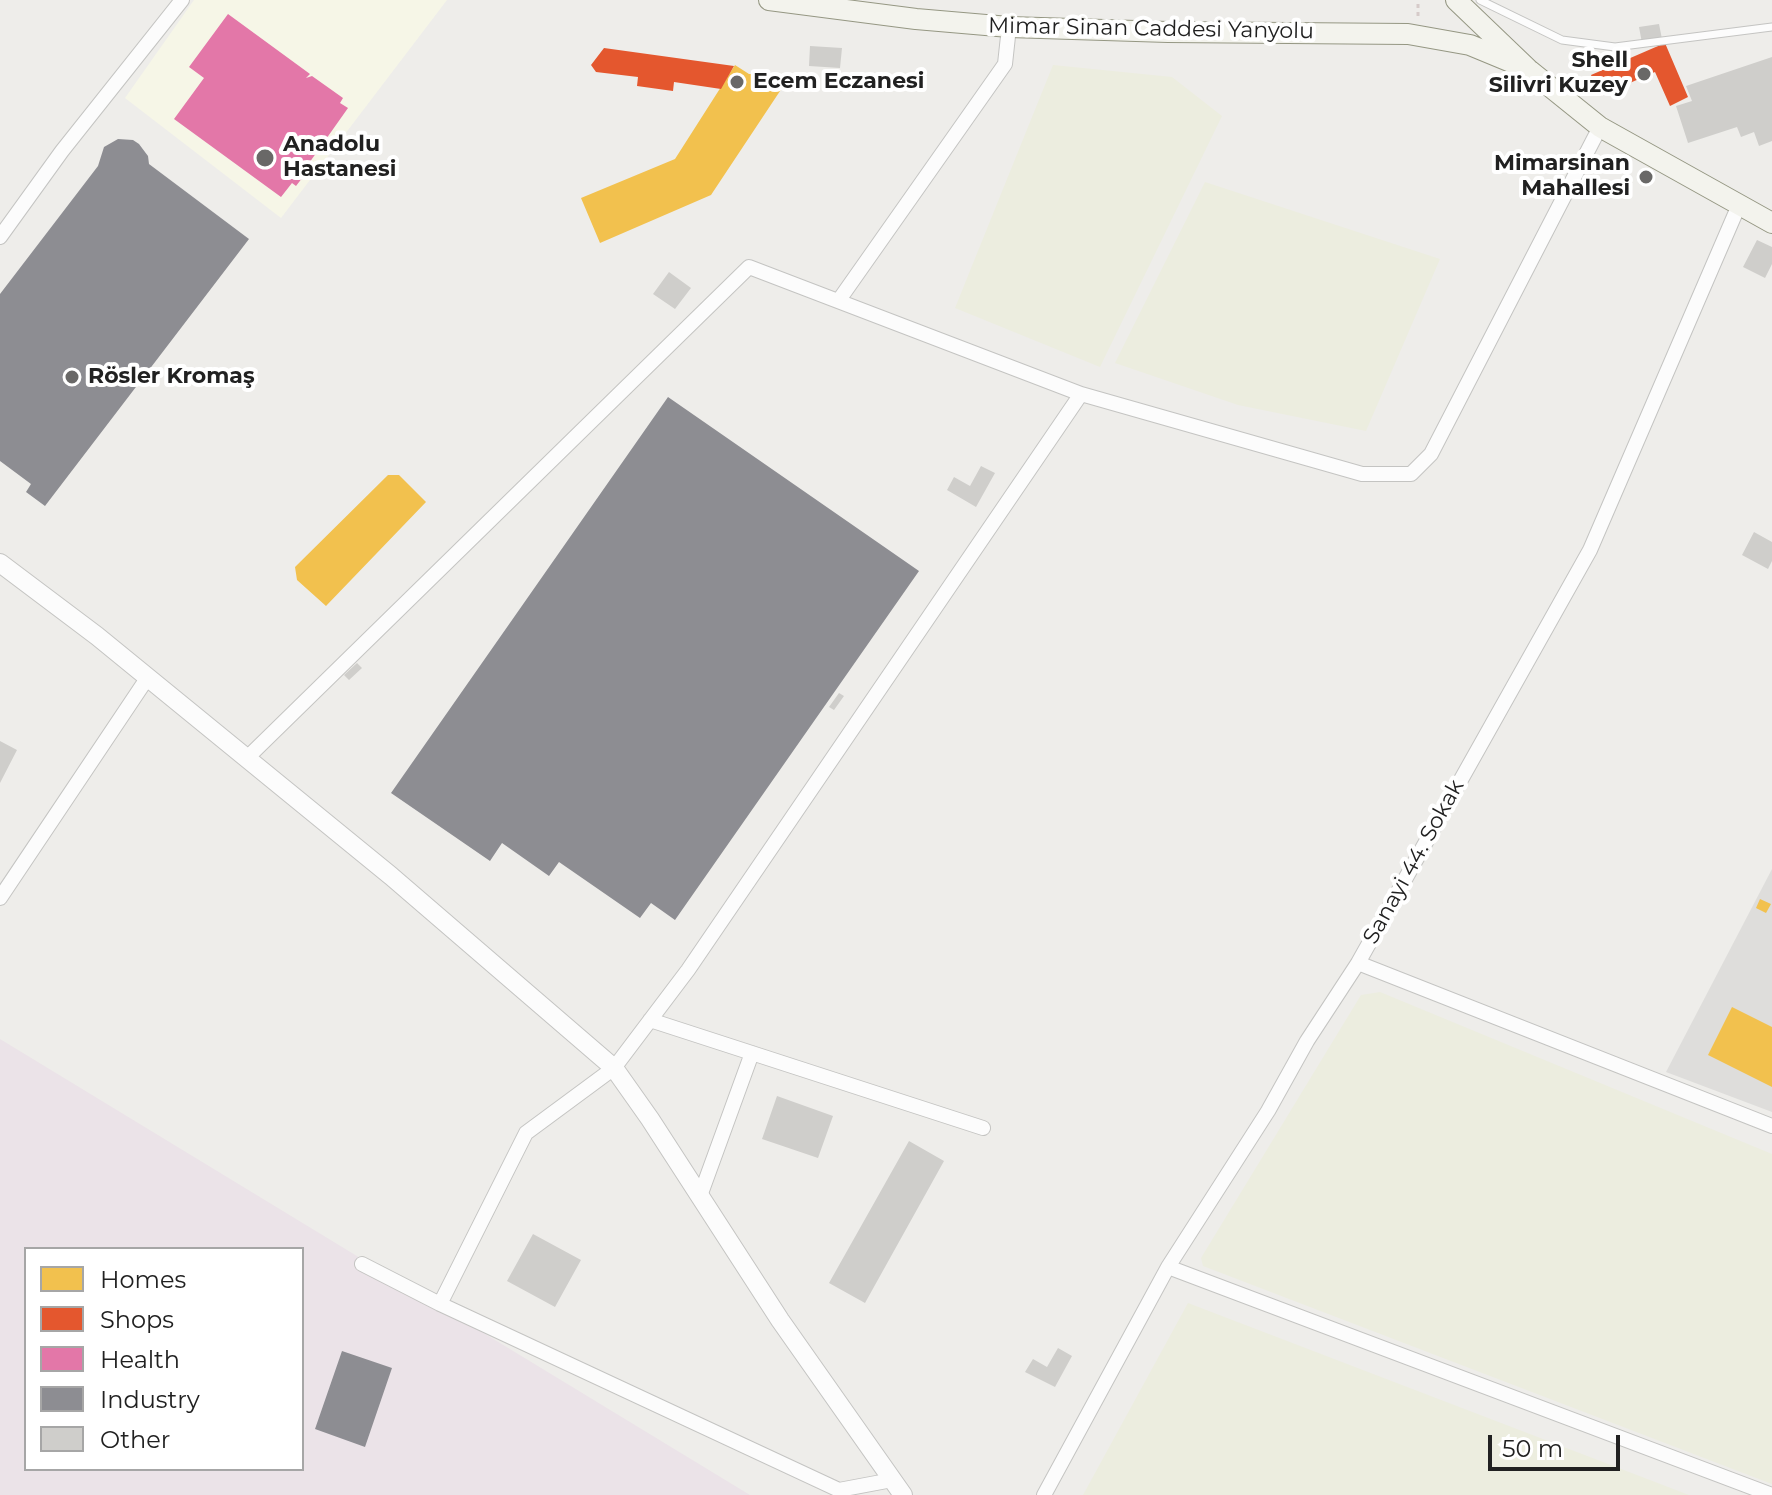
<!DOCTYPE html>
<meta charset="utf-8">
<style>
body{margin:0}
#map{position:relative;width:1772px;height:1495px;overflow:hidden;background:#eeedea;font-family:Montserrat,sans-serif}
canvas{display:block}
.legend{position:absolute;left:24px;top:1247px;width:280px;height:224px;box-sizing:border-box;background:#fff;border:2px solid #a6a6a6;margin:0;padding:10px 14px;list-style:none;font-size:24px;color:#212121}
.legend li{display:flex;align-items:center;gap:16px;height:40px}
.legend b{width:40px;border:2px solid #a6a6a6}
.scale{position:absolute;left:1488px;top:1435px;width:132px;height:36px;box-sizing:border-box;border:4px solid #212121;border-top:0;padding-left:10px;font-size:24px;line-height:28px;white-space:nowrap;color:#212121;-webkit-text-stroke:6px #fff;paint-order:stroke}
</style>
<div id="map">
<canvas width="1772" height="1495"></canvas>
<ul class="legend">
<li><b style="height:22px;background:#f2c14e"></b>Homes</li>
<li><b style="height:22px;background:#e4572e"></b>Shops</li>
<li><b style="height:22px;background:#e377a8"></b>Health</li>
<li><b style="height:22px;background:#8d8d92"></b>Industry</li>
<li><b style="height:22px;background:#cfcecb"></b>Other</li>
</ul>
<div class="scale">50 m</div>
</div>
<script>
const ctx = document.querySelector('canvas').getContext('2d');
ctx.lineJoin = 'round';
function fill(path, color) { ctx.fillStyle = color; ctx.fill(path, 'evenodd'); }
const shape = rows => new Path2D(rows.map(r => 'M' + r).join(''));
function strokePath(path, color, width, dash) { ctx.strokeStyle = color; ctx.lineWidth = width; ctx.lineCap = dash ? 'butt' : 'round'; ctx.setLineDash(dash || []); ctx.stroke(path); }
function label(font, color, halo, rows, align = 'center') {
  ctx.font = font + ' Montserrat,sans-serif'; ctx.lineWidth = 8; ctx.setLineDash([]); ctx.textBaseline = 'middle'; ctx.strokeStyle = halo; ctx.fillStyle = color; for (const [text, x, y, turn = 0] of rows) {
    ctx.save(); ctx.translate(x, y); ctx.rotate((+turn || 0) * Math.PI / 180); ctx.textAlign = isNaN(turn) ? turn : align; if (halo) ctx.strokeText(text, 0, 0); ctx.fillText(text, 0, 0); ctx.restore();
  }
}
const residential = shape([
 [1772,869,1772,1112,1666,1072]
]);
const industrial = shape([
 [0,1039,750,1495,0,1495],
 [26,1249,302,1249,302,1469,26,1469]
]);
const education = shape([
 [194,0,447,0,281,218,125,98]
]);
const farmland = shape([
 [1053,65,1172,77,1222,116,1100,367,955,308],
 [1205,182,1440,259,1366,431,1238,405,1115,363],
 [1380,992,1772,1154,1772,1484,1203,1266,1201,1258,1361,995],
 [1188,1303,1689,1495,1083,1495]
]);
const homes = shape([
 [735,65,749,74,766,74,786,82,711,195,600,243,581,198,675,159],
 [388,475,399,475,426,502,326,606,297,580,295,567],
 [1760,899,1771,904,1766,913,1756,908],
 [1732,1007,1772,1027,1772,1087,1708,1055]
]);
const shops = shape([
 [1665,43,1688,97,1670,106,1655,72,1600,96,1591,75],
 [604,48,734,66,721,89,674,82,673,91,637,86,638,77,596,72,591,65]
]);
const health = shape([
 [228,14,310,74,306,78,312,76,343,98,340,103,348,108,307,166,305,164,301,170,306,173,296,186,292,183,281,197,174,119,204,78,189,67]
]);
const industry = shape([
 [118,139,133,140,139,144,148,156,149,164,249,239,45,506,26,492,31,484,0,461,0,294,98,166,104,147],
 [668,397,919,571,675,920,651,903,640,918,559,862,549,876,502,843,490,861,391,793],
 [342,1351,392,1368,365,1447,315,1429]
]);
const building = shape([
 [1659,24,1662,39,1642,43,1639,27],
 [810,46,842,48,840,68,809,66],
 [1772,57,1772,141,1759,146,1754,132,1741,137,1737,127,1688,143,1676,106,1692,101,1686,86],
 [1757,240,1772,247,1772,264,1765,278,1743,267],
 [669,272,691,288,675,309,653,294],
 [981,466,995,473,976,507,947,490,954,477,970,486],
 [1754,532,1772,542,1772,561,1768,569,1742,555],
 [357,663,362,668,349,680,344,675],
 [839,693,844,696,834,710,829,707],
 [0,741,17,750,0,783],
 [777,1096,833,1116,818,1158,762,1139],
 [909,1141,944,1161,865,1303,829,1283],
 [533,1234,581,1260,555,1307,507,1281],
 [1058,1348,1072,1356,1055,1387,1025,1372,1033,1359,1047,1367]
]);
const path = shape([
 [1418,16,1418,0]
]);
const service = shape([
 [1480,0,1562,40,1615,47,1772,27]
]);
const minor = shape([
 [0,237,62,151,182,0],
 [839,300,1005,64,1009,27],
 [247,758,749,267,1081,394,1362,474,1411,474,1431,454,1600,127],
 [0,898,148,677],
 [1358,963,1772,1126],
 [650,1020,983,1128],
 [700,1196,752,1053],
 [362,1264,440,1304,839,1490,892,1480],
 [1168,1267,1772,1495],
 [440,1304,526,1133,614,1068,688,970,1081,394],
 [1044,1495,1168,1267,1268,1111,1307,1041,1358,963,1590,550,1739,205]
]);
const tertiary = shape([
 [0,563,97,636,391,876,614,1068,650,1119,780,1320,903,1495]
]);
const secondary = shape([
 [769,0,916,19,1009,27,1168,32,1408,34,1470,45,1528,69],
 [1456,0,1528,69,1600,127,1772,223]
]);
const markers = [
 [1644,74,8,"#696867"],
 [737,82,8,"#696867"],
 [265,158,10,"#696867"],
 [1646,177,8,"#696867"],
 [72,377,8,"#696867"]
];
const streetNames = [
 ["Mimar Sinan Caddesi Yanyolu",1151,29,1],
 ["Sanayi 44. Sokak",1414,862,-61]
];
const poiNames = [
 ["Shell",1628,61,"right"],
 ["Silivri Kuzey",1628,86,"right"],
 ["Ecem Eczanesi",753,82],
 ["Anadolu",283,145],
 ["Hastanesi",283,170],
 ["Mimarsinan",1630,164,"right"],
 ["Mahallesi",1630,189,"right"],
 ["Rösler Kromaş",88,377]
];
fill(residential, '#dedddb');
fill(industrial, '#ebe3e8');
fill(education, '#f6f6e7');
fill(farmland, '#eceddf');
fill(homes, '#f2c14e');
fill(shops, '#e4572e');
fill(health, '#e377a8');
fill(industry, '#8d8d92');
fill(building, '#cfcecb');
strokePath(service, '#c4c4c2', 9);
strokePath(minor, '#c4c4c2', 16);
strokePath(tertiary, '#c4c4c2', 20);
strokePath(secondary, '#959783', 22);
strokePath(path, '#d6cbc9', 3, [4, 4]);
strokePath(service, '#fcfcfc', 7);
strokePath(minor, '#fcfcfc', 14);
strokePath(tertiary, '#fcfcfc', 18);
strokePath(secondary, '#f3f3ed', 20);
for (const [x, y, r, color] of markers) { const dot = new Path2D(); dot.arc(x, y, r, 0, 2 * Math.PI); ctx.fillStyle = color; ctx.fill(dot); strokePath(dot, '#fff', 3); }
label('22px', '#212121', '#fff', streetNames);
label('bold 22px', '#212121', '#fff', poiNames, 'left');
</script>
